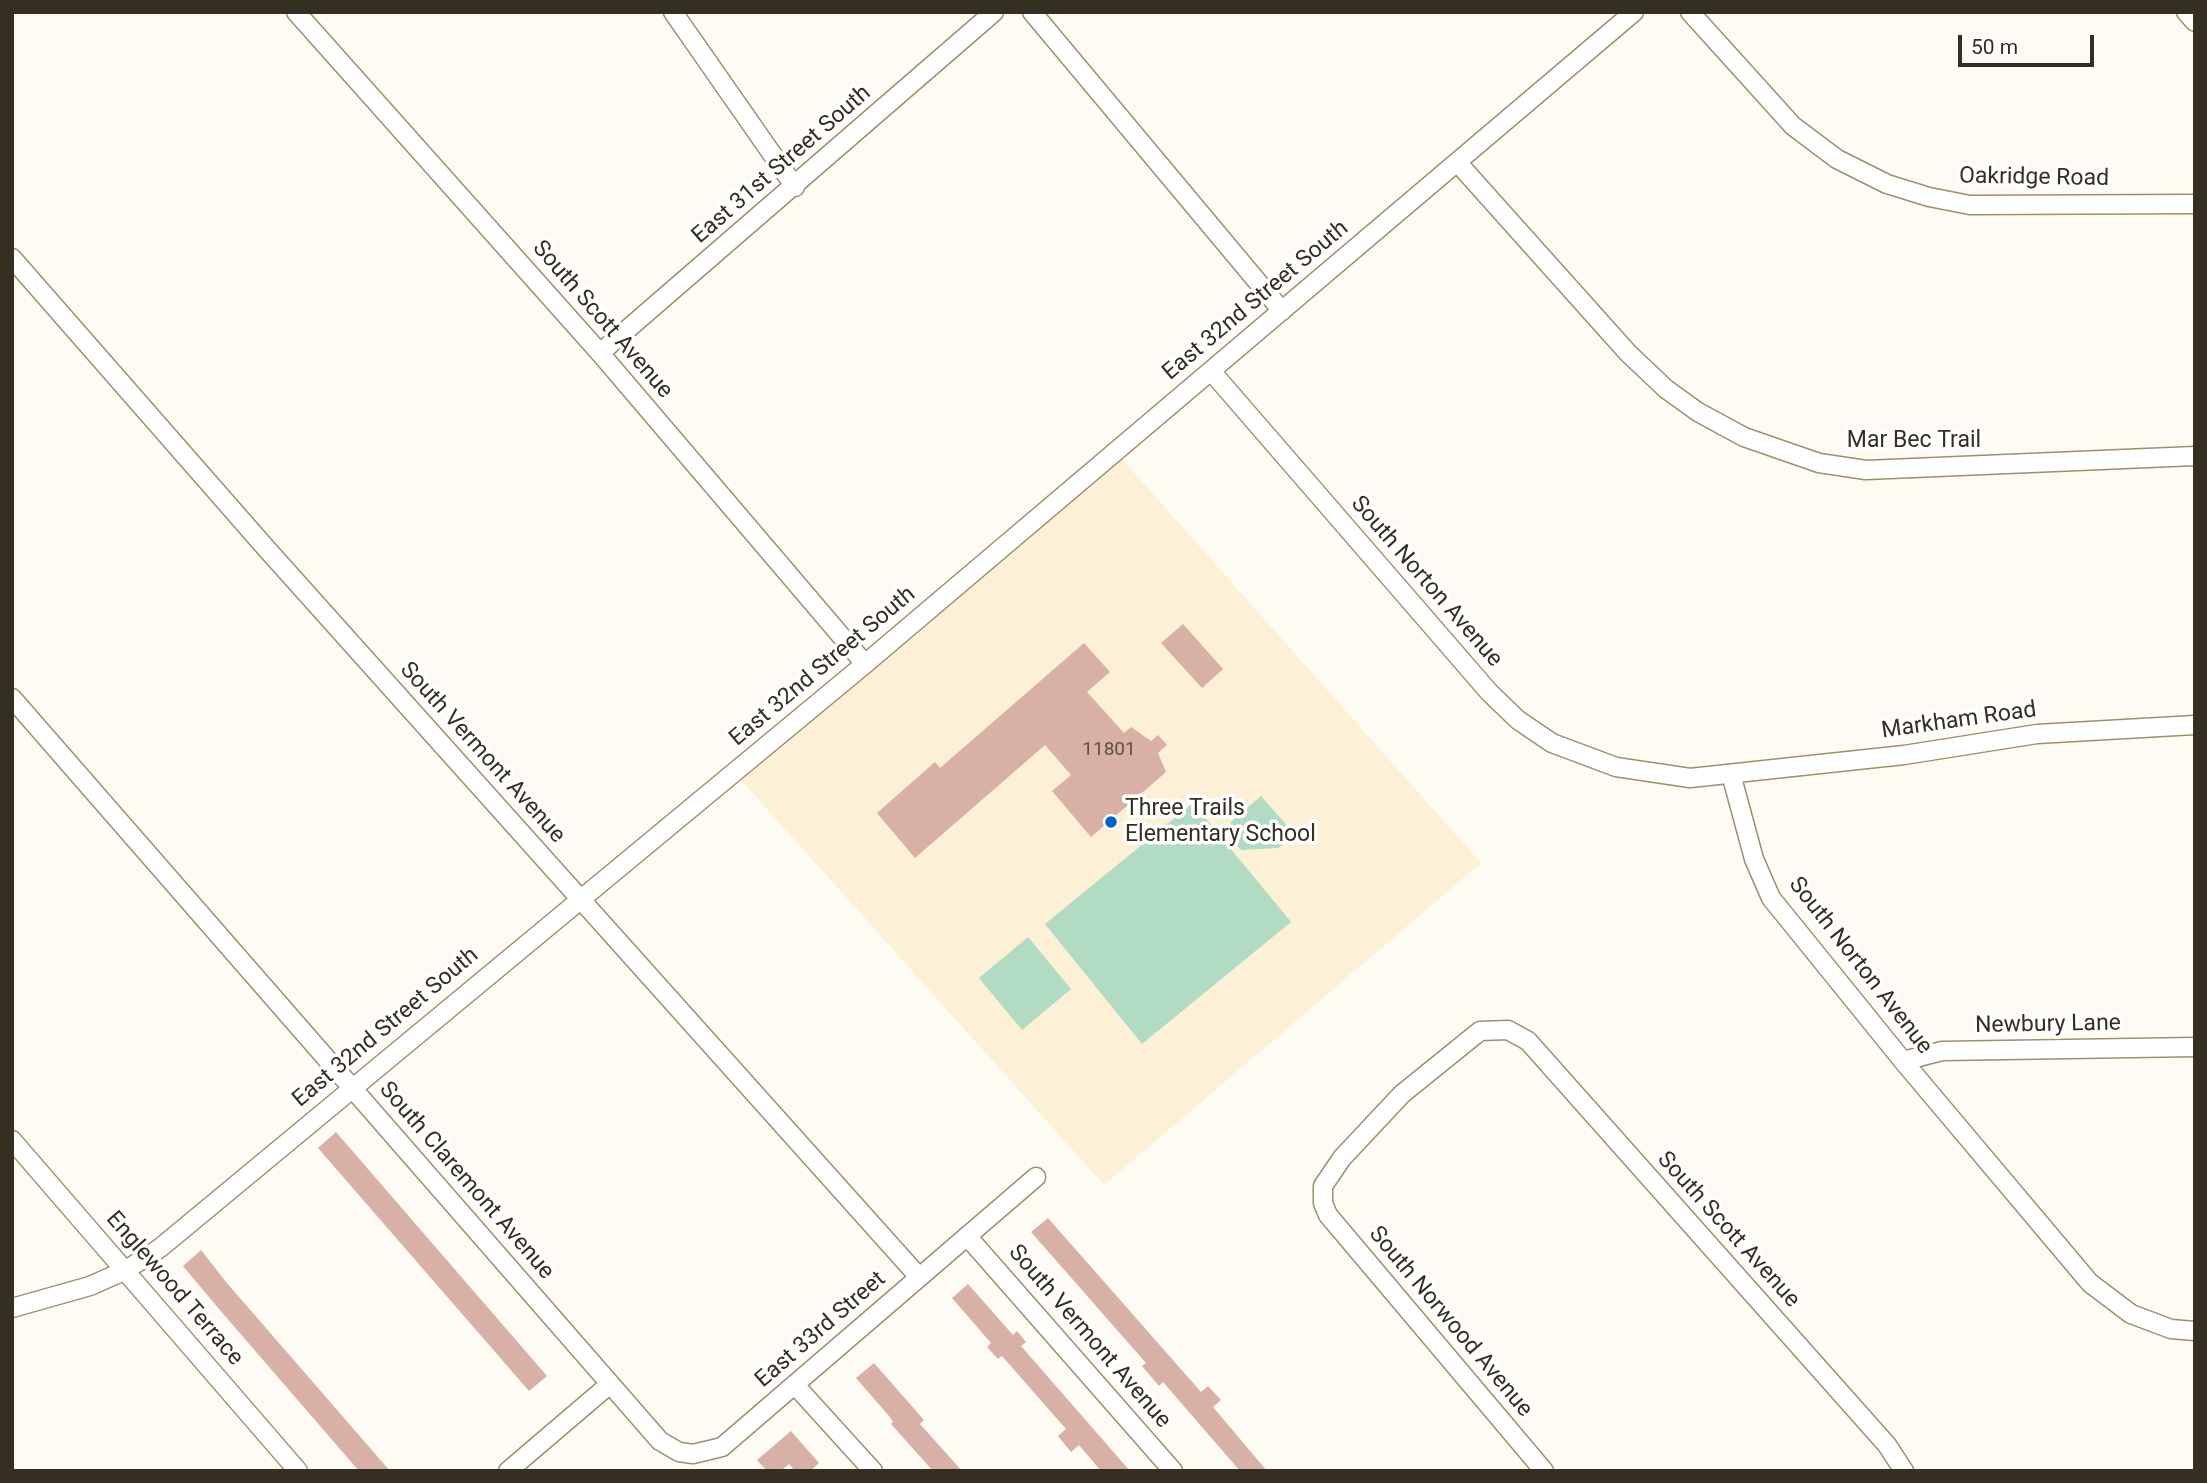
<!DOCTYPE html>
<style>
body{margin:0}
#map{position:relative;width:2207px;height:1483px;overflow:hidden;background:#fefbf4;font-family:Roboto,sans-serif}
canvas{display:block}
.frame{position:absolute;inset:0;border:14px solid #352f21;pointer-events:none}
.scale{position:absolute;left:1958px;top:35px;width:136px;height:32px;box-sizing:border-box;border:4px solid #352f21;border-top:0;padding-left:9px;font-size:21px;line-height:24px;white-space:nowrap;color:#352f21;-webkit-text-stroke:5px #fff;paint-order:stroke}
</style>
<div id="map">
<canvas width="2207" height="1483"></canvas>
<div class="frame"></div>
<div class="scale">50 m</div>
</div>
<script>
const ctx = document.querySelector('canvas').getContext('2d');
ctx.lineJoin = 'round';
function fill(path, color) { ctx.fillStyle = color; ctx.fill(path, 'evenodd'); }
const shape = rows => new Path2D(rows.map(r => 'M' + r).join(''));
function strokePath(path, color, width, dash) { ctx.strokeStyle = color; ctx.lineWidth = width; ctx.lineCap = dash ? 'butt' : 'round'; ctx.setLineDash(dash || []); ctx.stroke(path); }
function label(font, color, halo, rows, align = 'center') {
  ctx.font = font + ' Roboto,sans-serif'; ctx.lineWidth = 7; ctx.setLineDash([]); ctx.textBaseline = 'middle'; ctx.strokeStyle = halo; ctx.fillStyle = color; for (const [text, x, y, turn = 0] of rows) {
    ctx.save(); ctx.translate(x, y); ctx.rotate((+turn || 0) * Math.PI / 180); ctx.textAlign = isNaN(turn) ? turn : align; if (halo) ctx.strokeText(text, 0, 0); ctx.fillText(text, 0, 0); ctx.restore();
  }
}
const built = shape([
 [1121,458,1481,863,1104,1185,741,780]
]);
const green = shape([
 [1261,796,1290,829,1287,842,1278,848,1242,850,1233,843,1228,831,1231,822],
 [1193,803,1291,922,1142,1044,1045,924],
 [1028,937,1071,989,1022,1030,979,978]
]);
const building = shape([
 [1183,624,1223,669,1202,688,1161,643],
 [1084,643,1110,672,1087,692,1124,733,1131,727,1151,741,1158,735,1167,745,1158,753,1166,772,1091,837,1052,791,1071,775,1045,745,915,858,877,813,935,762,940,768],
 [336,1132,547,1376,529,1391,318,1148],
 [1048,1218,1201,1392,1208,1386,1221,1400,1213,1407,1267,1471,1240,1471,1163,1382,1159,1386,1142,1366,1146,1363,1031,1232],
 [201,1250,226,1282,390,1471,359,1471,219,1309,183,1266],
 [968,1284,1013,1335,1017,1331,1026,1342,1021,1346,1130,1471,1101,1471,1079,1445,1071,1452,1058,1436,1066,1429,1002,1356,998,1359,987,1347,991,1343,952,1298],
 [874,1363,924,1420,920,1424,962,1471,933,1471,891,1424,893,1422,889,1416,856,1378],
 [791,1431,819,1463,810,1471,795,1471,789,1464,781,1471,767,1471,757,1460]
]);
const street = shape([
 [296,12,600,353,865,664],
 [673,12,795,187],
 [1032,12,1282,311],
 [1690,12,1793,126,1837,159,1887,184,1929,197,1970,205,2195,204],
 [2186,12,2195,22],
 [1457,162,1628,353,1666,389,1698,412,1744,437,1819,463,1866,470,2195,456],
 [12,258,265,547,919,1277],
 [600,353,994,12],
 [1211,371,1489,692,1518,720,1552,743,1616,767,1690,778,1904,755,2037,734,2195,725],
 [12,698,660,1441,679,1452,693,1454,722,1447,1036,1177],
 [1731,774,1754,859,1771,898,1903,1061,2090,1283,2131,1314,2171,1329,2195,1331],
 [1903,1061,1942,1051,2195,1047],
 [12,1140,298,1471],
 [967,1236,1173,1471],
 [12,1308,90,1286,126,1270,160,1248,865,664,1634,12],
 [795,1385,873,1471],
 [508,1471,610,1384],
 [1544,1471,1328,1215,1323,1203,1323,1186,1342,1158,1402,1094,1480,1031,1508,1030,1528,1041,1887,1445,1904,1471]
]);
const markers = [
 [1111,822,7,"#0063cb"]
];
const numberNames = [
 ["11801",1109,750]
];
const streetNames = [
 ["East 31st Street South",782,165,-41],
 ["Oakridge Road",2034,178,1],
 ["East 32nd Street South",1256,301,-40],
 ["South Scott Avenue",602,320,49],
 ["Mar Bec Trail",1914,441],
 ["South Norton Avenue",1426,582,49],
 ["East 32nd Street South",823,667,-40],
 ["Markham Road",1959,721,-8],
 ["South Vermont Avenue",482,753,48],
 ["South Norton Avenue",1860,966,52],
 ["Newbury Lane",2048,1025,-1],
 ["East 32nd Street South",386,1028,-40],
 ["South Claremont Avenue",466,1181,49],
 ["South Scott Avenue",1728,1230,48],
 ["Englewood Terrace",174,1289,49],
 ["South Norwood Avenue",1450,1322,50],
 ["East 33rd Street",821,1330,-41],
 ["South Vermont Avenue",1089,1337,49]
];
const poiNames = [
 ["Three Trails",1125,809],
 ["Elementary School",1125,835]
];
fill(built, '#fcf1d7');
fill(green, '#b2dbc3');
fill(building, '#d8b0a5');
strokePath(street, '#9e8f6f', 21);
strokePath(street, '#fff', 18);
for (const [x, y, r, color] of markers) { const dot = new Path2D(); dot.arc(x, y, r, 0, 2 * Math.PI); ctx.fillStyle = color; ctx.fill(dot); strokePath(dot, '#fff', 2.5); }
label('19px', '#5e4f42', null, numberNames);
label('23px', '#352f21', '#fff', streetNames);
label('23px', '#352f21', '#fff', poiNames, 'left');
</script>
